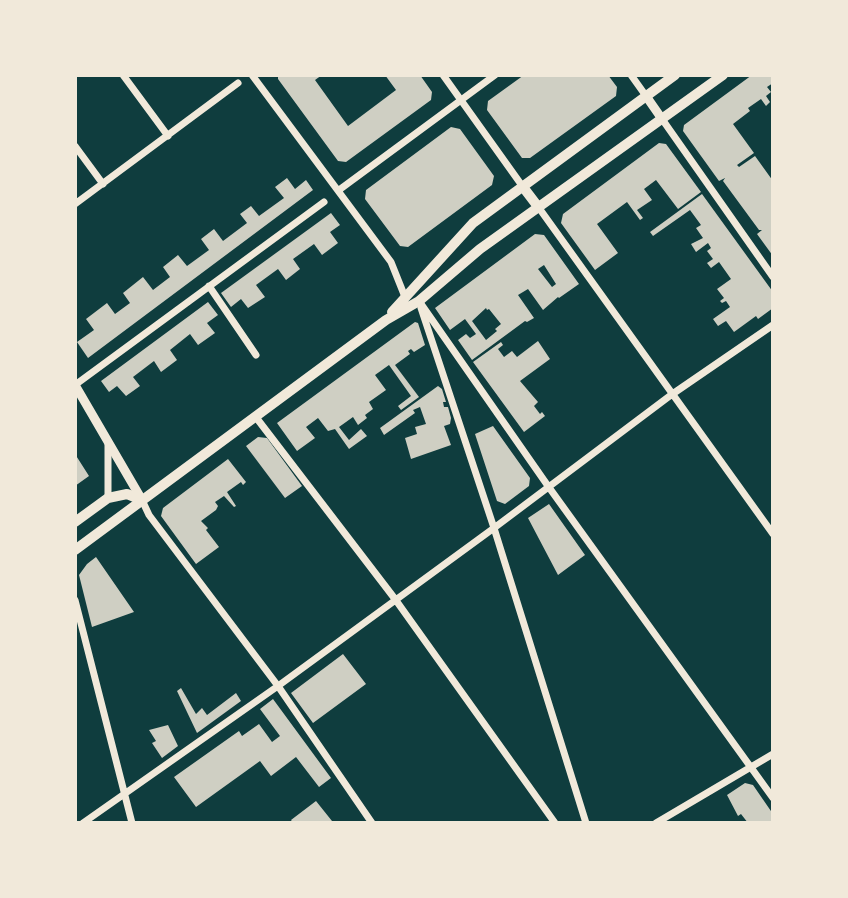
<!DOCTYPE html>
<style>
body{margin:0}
#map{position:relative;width:848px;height:898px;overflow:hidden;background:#0f3d3e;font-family:"Zilla Slab",serif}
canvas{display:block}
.frame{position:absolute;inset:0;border:77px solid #f1e9da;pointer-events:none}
</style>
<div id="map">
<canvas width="848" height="898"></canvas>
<div class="frame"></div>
</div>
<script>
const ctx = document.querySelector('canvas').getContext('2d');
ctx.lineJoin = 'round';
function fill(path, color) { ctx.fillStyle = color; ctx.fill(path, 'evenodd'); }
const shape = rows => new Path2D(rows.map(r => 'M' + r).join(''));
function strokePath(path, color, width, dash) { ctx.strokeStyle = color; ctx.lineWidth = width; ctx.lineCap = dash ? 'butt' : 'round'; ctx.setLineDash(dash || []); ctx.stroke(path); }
const building = shape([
 [278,75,322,75,315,80,348,126,396,90,385,75,420,75,432,92,431,100,346,162,338,161,278,79],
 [524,75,608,75,617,87,616,96,530,158,522,158,487,110,488,101],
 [752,75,773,75,773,83,767,87,771,92,766,96,770,102,766,106,761,99,748,108,750,111,733,124,754,153,737,165,739,167,755,156,773,181,773,256,757,234,762,230,759,230,723,181,725,178,719,181,683,131,684,125],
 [451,127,460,129,494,176,492,185,408,247,400,246,365,199,366,190],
 [659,143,666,144,701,192,678,209,656,180,644,189,652,200,637,210,643,218,640,220,627,202,597,224,618,253,595,270,561,223,563,214],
 [287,178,295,189,306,180,313,190,88,358,77,342,94,330,86,319,107,303,115,314,130,303,123,293,143,277,153,290,170,277,163,267,178,255,187,266,209,250,201,239,214,229,223,241,247,223,240,214,251,206,259,216,284,198,275,187],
 [702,194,773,292,773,308,758,319,756,316,734,332,726,321,718,326,713,319,730,307,726,301,722,303,720,301,724,298,717,289,731,279,719,262,711,268,707,263,713,259,707,251,711,248,708,243,696,252,691,244,703,238,696,228,701,225,690,210,653,236,650,232],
 [331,213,340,225,330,232,338,243,322,255,314,244,293,259,300,269,286,280,278,269,256,285,265,297,248,308,241,299,231,307,221,293],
 [535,234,544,235,579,284,559,298,558,297,543,310,528,289,518,295,534,318,527,322,525,321,472,360,458,340,466,334,470,338,476,334,465,319,450,330,435,308],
 [544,265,556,284,552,287,538,269],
 [486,308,487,310,489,309,501,324,495,329,497,331,486,340,472,321],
 [208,302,218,315,207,323,215,333,198,345,190,334,170,350,177,360,161,372,154,361,133,377,140,386,126,396,117,386,109,392,101,381],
 [415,322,418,323,425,345,414,352,411,349,408,351,410,354,395,365,419,397,401,410,398,406,411,396,389,365,375,375,386,390,369,402,373,409,365,415,367,418,358,425,353,417,339,427,349,440,361,429,367,436,349,449,335,429,328,431,318,418,306,427,315,438,297,451,277,423],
 [538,341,550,359,520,381,538,402,534,406,540,414,542,412,545,416,524,432,473,362,501,342,503,345,498,349,504,357,512,351,517,357],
 [438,386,442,389,446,402,443,402,444,407,448,407,451,418,450,424,444,426,451,445,411,459,405,438,417,434,415,427,426,424,420,407,413,410,415,413,384,435,380,428],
 [493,426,530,478,529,486,505,504,497,501,475,434],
 [258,437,267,438,302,486,285,498,246,446],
 [75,454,89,476,75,486],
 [228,459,246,482,243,485,241,482,227,492,236,506,234,507,224,496,215,502,218,506,216,510,201,521,208,528,206,530,219,547,196,564,161,516,163,508],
 [549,504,585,555,558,575,528,518],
 [96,557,134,612,92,627,79,575,87,564],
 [343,654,366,684,313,723,291,693],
 [181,688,196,714,202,708,207,715,236,693,241,701,197,733,177,691],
 [273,699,331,778,319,787,296,757,271,776,260,761,196,807,174,777,239,731,242,736,259,724,272,742,280,736,260,709],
 [168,725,178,746,162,758,152,743,156,741,149,730],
 [745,783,753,785,773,814,773,823,748,823,741,814,738,816,727,795],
 [316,801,332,821,293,823,291,820]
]);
const minor = shape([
 [123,75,168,136],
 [252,75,391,262,405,297],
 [443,75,523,187],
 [631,75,646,96],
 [662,119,773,277],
 [75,146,103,184],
 [339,190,495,75],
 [75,204,238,83],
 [539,208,773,534],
 [209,286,256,355],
 [419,301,548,486,773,798],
 [421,308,494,528,586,823],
 [75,385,324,202],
 [255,416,395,599,555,823],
 [108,498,108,445],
 [142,500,149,515,278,686,372,823],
 [75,600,132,823],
 [83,823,278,686,494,528,671,395,773,325],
 [656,823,773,754]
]);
const tertiary = shape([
 [646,96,662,119],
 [75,385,142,500]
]);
const primary = shape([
 [523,187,539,208],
 [392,312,473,223,675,75],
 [75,522,108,498,127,494,142,500],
 [75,550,386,320,419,301,480,249,723,75]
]);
fill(building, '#cfcfc3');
strokePath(minor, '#f1e9da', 7);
strokePath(tertiary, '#f1e9da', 9);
strokePath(primary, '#f1e9da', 10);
</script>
